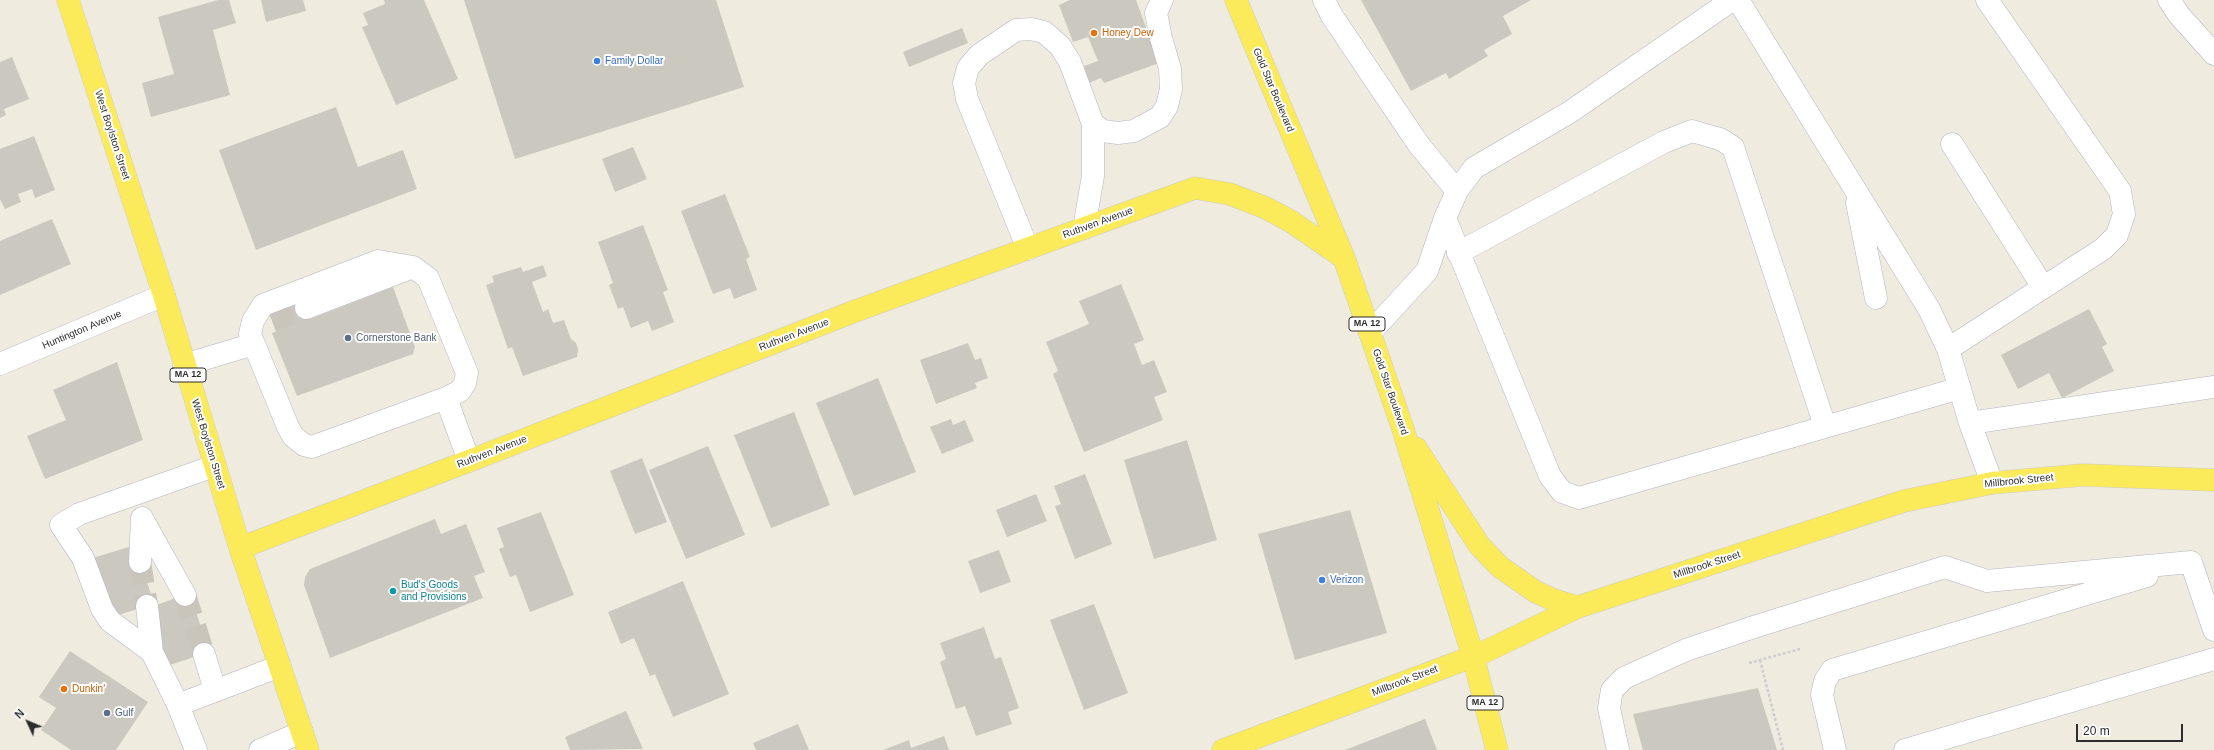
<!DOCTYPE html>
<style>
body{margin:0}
#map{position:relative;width:2214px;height:750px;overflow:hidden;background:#f0ebdf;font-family:Arial,sans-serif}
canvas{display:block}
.north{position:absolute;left:8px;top:702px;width:40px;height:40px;-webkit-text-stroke:3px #fff;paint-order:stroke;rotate:314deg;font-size:11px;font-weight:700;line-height:16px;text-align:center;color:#2d2d2d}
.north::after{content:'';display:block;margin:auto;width:14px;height:18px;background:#2d2d2d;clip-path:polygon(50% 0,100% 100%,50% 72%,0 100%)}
.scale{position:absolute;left:2076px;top:724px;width:107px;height:18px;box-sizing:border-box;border:2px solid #2d2d2d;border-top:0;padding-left:5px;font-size:12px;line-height:14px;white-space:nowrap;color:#2d2d2d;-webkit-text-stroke:3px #fff;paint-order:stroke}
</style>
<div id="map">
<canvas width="2214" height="750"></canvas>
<div class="north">N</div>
<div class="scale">20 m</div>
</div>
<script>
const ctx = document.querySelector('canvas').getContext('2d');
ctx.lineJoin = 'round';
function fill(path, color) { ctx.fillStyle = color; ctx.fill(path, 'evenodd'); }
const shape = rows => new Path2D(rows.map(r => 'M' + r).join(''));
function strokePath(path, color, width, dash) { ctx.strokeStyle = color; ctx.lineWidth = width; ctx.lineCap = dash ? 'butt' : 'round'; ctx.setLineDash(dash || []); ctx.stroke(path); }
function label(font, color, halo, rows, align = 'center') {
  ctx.font = font + ' Arial,sans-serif'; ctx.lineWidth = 4; ctx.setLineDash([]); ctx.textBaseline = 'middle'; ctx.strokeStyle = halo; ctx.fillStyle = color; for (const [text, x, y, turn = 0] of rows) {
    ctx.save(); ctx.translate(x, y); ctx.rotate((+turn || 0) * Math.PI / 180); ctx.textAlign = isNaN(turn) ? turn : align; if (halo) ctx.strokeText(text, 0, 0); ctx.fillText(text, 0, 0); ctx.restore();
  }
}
const building = shape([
 [218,0,229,0,236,23,213,30,230,95,151,117,142,83,174,74,158,17],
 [261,0,303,0,306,11,266,22],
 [384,0,424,0,458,79,396,105,362,27,368,25,363,13,385,4],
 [464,0,716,0,744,87,515,159],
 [1070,0,1136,0,1159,63,1104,83,1101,78,1089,83,1084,66,1098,61,1088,37,1073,42,1059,5],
 [1361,0,1531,0,1503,16,1512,34,1484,50,1488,56,1449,79,1446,73,1411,91],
 [962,28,968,43,909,67,903,52],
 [12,57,29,99,4,109,6,115,0,118,0,62],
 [336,107,358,167,403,150,417,189,256,250,219,150],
 [34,136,55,190,35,198,32,189,18,194,21,202,5,209,0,199,0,149],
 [633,147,647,179,615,192,602,159],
 [725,194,750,257,746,259,757,290,734,299,730,288,713,294,681,211],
 [52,219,71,264,0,295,0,241],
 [643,225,668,290,663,292,674,322,652,331,648,321,631,328,623,307,618,309,609,285,613,283,598,242],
 [543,265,547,276,532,282,543,312,548,309,553,323,564,320,571,339,576,343,578,349,577,357,523,376,512,347,508,349,486,285,494,282,492,276,521,267,523,272],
 [1121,284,1144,340,1134,344,1142,365,1154,360,1167,392,1154,397,1163,420,1084,452,1053,374,1058,371,1046,342,1089,324,1079,301],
 [393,287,415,347,413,354,297,396,272,333,277,331,267,307,301,294,310,319],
 [2089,309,2107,344,2102,347,2114,371,2062,398,2049,373,2018,389,2001,355],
 [968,343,975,360,981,358,988,378,975,383,977,388,936,404,920,360],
 [117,362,143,440,45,479,27,436,66,420,53,390],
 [878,378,916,472,854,496,816,403],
 [794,412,830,505,771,528,734,435],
 [951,419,953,425,965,420,974,441,942,454,930,427],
 [1187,440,1217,540,1154,559,1124,460],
 [708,446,745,535,686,559,649,470],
 [642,458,667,522,635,534,610,471],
 [1085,474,1112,544,1075,559,1055,506,1061,504,1054,486],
 [1036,494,1047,521,1007,537,996,510],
 [1350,510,1387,633,1295,660,1258,534],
 [541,512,574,595,530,612,516,575,510,577,499,549,504,547,497,528],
 [435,519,441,534,466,524,485,572,474,576,483,598,330,658,304,585,305,577,310,569],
 [135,545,154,604,112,617,93,558],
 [999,550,1011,582,980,593,968,561],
 [683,581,729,694,673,717,655,674,650,676,634,638,621,644,608,612],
 [190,593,209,652,167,666,148,608],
 [1094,604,1128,693,1084,710,1050,620],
 [984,627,995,659,1001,657,1019,708,1008,712,1012,724,976,736,965,706,956,709,940,662,946,659,940,643],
 [70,651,148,702,116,750,71,750,41,730,56,708,39,697],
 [1758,688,1777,750,1643,750,1633,714],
 [626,711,643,749,570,750,565,737],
 [1425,719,1437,750,1345,750],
 [798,724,809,750,756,750,753,743],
 [944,736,949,750,883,750,909,740,911,748]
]);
const minorTunnel = shape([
 [272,321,306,308],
 [140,562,147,606],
 [185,595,204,654]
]);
const path = shape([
 [1760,660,1783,750],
 [1749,663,1800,649]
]);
const minor = shape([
 [1324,0,1332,16,1419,145,1457,191],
 [1738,0,1929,309,1948,349,1970,423,1992,483],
 [2169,0,2179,15,2214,54],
 [1952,144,2043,287],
 [1857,203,1876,298],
 [1445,218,1550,476,1562,492,1579,498,1960,388],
 [1084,228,1093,176,1093,124],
 [1028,249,967,99,964,83,968,68,979,55,1016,30,1031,29,1044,32,1060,46,1070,62,1093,124,1103,131,1118,133,1134,131,1160,117,1167,106,1171,89,1170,69,1161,38,1156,13,1162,0],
 [1458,253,1664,142,1692,131,1720,139,1733,147,1825,426],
 [306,308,413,267],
 [1370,333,1427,271,1445,218,1457,191,1474,168,1570,112,1732,0],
 [1948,349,2103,249,2117,235,2124,214,2120,191,1987,0],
 [0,364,164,295],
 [184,365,254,344,288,427,293,436,304,445,312,447,446,398,460,391,465,383,467,373,428,278,413,267,378,261,263,305,253,321,250,334,254,344],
 [446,398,469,461],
 [1970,423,2214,387],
 [143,520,185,595],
 [140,562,142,518],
 [2191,562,2214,630],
 [147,606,152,652],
 [204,654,215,690],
 [178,705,280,666],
 [196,750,178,705,152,652,110,621,102,609,83,558,61,525,79,514,214,466],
 [260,750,302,732],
 [1618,750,1609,708,1612,690,1624,678,1686,650,1754,627,1945,567,1987,581,2191,562],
 [1835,750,1822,695,1825,681,1832,670,2147,576],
 [1905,750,2214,659]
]);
const major = shape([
 [68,0,164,295,240,548,308,750],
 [1236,0,1344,258,1370,333,1402,426,1473,656,1497,750],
 [1416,448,1479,545,1500,567,1536,592,1554,600,1578,607],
 [240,548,469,461,858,310,1195,188,1230,194,1266,208,1292,222,1344,258],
 [1223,750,1480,654,1578,607,1904,501,1992,483,2083,475,2214,480]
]);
const markers = [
 [1094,33,4,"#e8710a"],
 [597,61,4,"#3f7fe0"],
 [348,338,4,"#5c6f8a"],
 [1322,580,4,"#3f7fe0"],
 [393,591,4,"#0f9aa8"],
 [64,689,4,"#e8710a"],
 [107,713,4,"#5c6f8a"]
];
const shields = [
 [1367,324,36],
 [188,375,36],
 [1485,703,36]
];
const shieldNames = [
 ["MA 12",1367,324],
 ["MA 12",188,375],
 ["MA 12",1485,703]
];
const foodNames = [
 ["Honey Dew",1102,33],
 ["Dunkin'",72,689]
];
const shopNames = [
 ["Family Dollar",605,61],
 ["Verizon",1330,580]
];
const streetNames = [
 ["Gold Star Boulevard",1273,90,67],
 ["West Boylston Street",112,135,72],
 ["Ruthven Avenue",1098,223,-20],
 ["Huntington Avenue",82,330,-23],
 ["Ruthven Avenue",794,335,-21],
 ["Gold Star Boulevard",1390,392,71],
 ["West Boylston Street",208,444,73],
 ["Ruthven Avenue",492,452,-21],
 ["Millbrook Street",2019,481,-6],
 ["Millbrook Street",1707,565,-18],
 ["Millbrook Street",1405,681,-21]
];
const serviceNames = [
 ["Cornerstone Bank",356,338],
 ["Gulf",115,713]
];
const cultureNames = [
 ["Bud's Goods",401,585],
 ["and Provisions",401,597]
];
fill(building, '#cbc8bf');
strokePath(minorTunnel, '#c9c5bb', 22, [22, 11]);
strokePath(minor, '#b3b4c2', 23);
strokePath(major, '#cdcdcd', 23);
strokePath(path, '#cdcdcd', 2.5, [3, 2]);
strokePath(minor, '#fff', 22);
strokePath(major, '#fbea59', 22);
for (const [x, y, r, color] of markers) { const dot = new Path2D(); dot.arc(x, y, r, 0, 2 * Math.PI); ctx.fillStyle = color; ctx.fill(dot); strokePath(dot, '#fff', 1.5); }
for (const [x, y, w] of shields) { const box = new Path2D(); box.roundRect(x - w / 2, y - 7, w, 14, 3); ctx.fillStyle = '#fff'; ctx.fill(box); strokePath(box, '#2d2d2d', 1); }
label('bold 9px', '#2d2d2d', null, shieldNames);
label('10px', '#c56008', '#fff', foodNames, 'left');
label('10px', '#366cbe', '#fff', shopNames, 'left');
label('10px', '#2d2d2d', '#fff', streetNames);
label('10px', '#4e5e75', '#fff', serviceNames, 'left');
label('10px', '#0d838f', '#fff', cultureNames, 'left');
</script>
